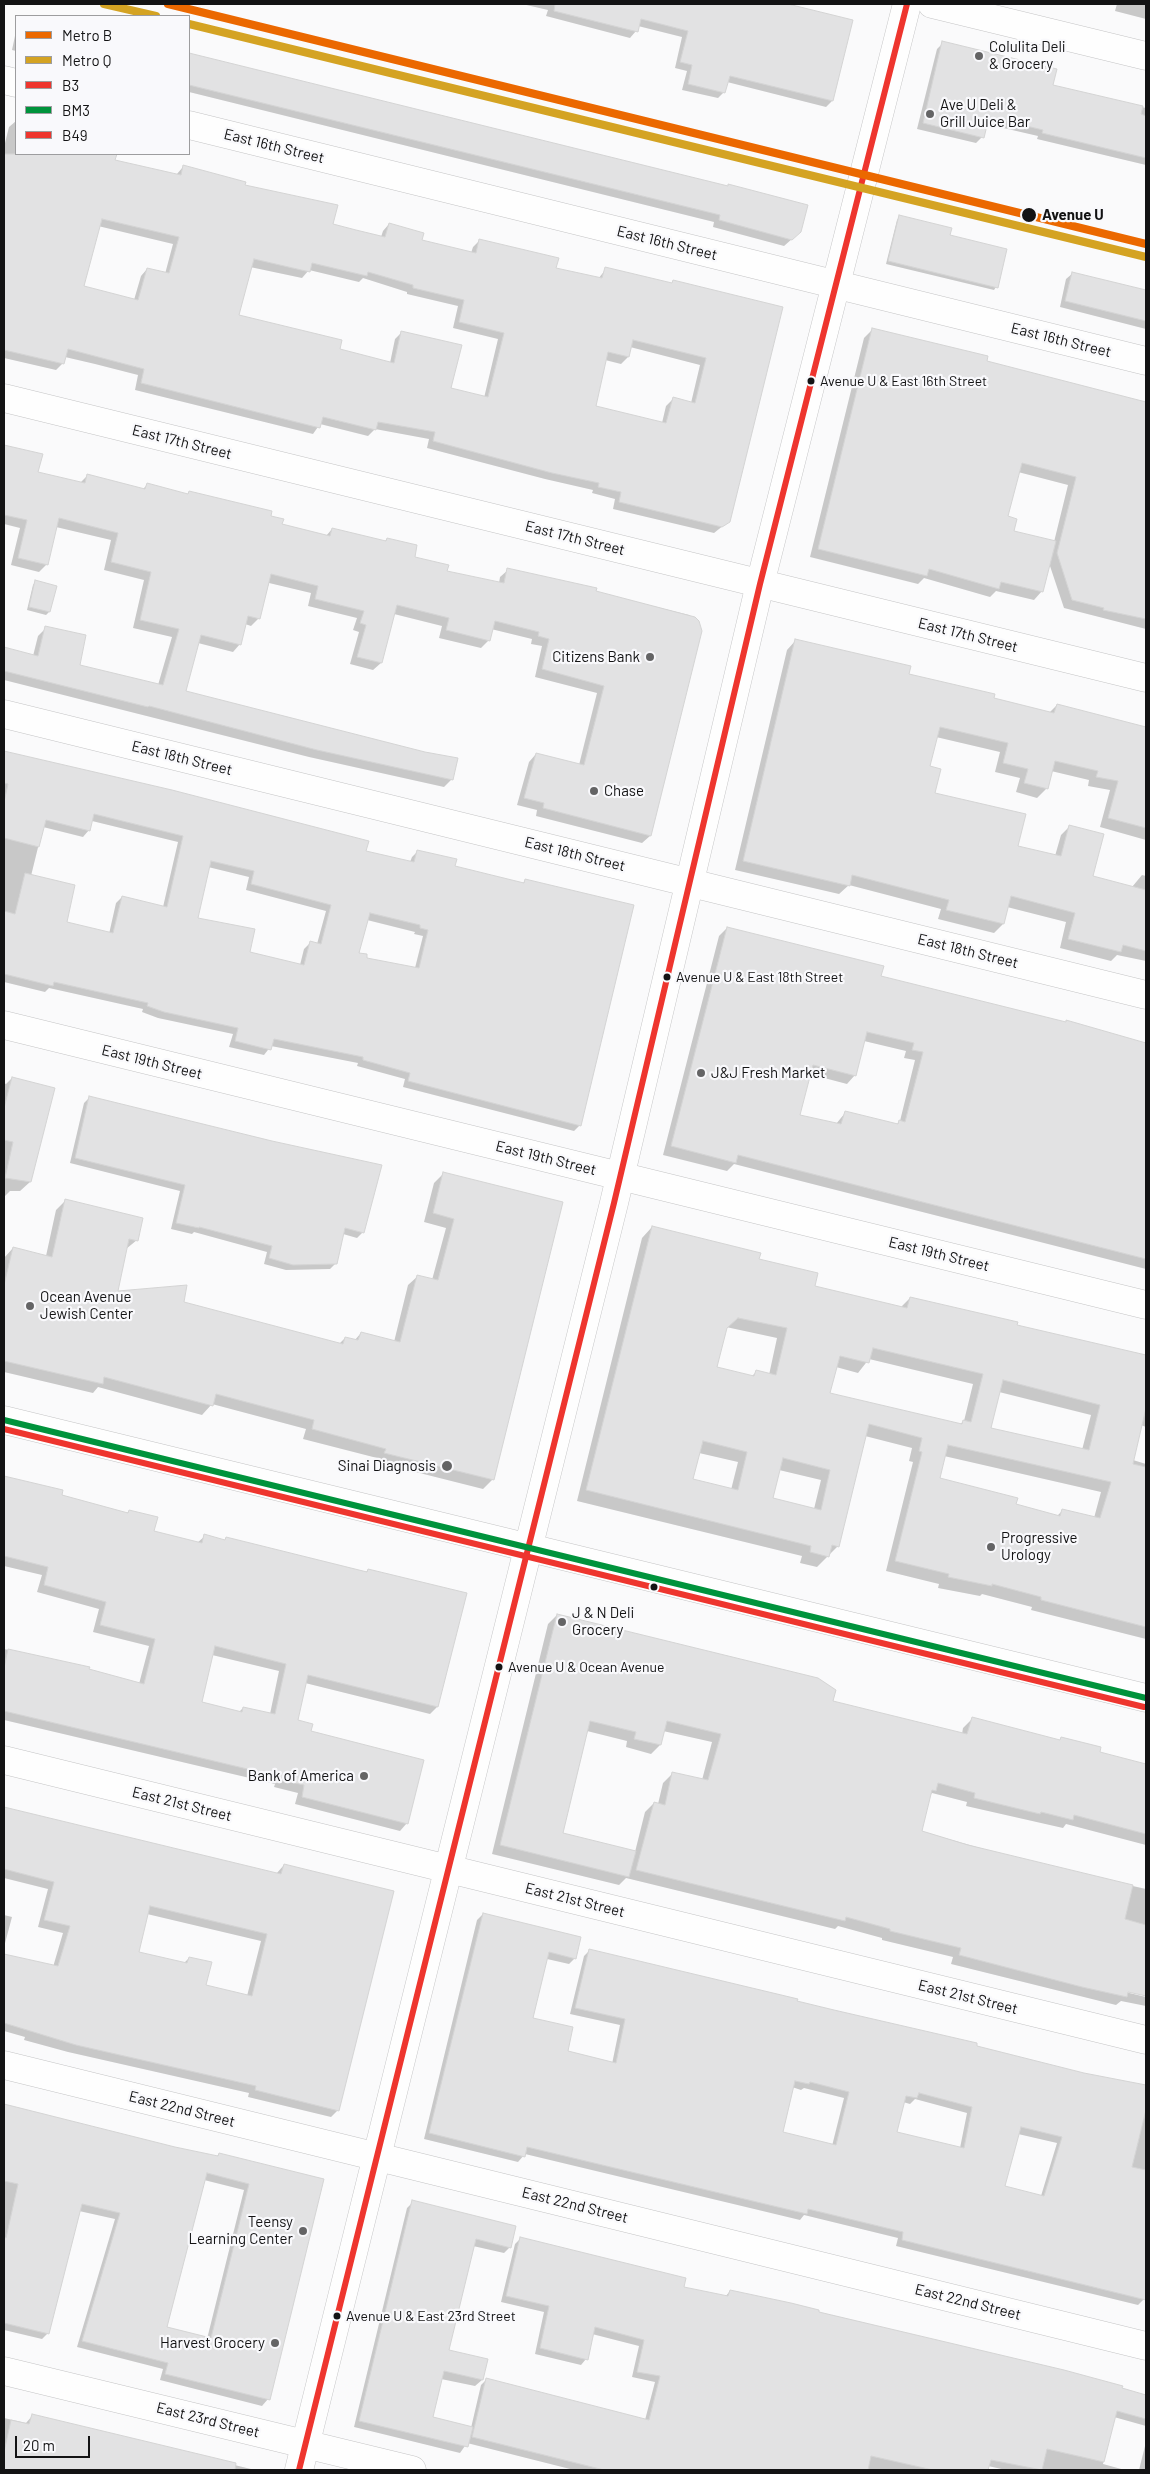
<!DOCTYPE html>
<style>
body{margin:0}
#map{position:relative;width:1150px;height:2474px;overflow:hidden;background:#fafafb;font-family:Barlow,sans-serif}
canvas{display:block}
.frame{position:absolute;inset:0;border:5px solid #131314;pointer-events:none}
.legend{position:absolute;left:15px;top:15px;width:175px;height:140px;box-sizing:border-box;background:#f9f9fc;border:1px solid #9d9d9f;margin:0;padding:6px 9px;list-style:none;font-size:15px;color:#131314}
.legend li{display:flex;align-items:center;gap:10px;height:25px}
.legend b{width:25px;border:1px solid #9d9d9f}
.scale{position:absolute;left:15px;top:2436px;width:75px;height:22px;box-sizing:border-box;border:2px solid #131314;border-top:0;padding-left:6px;font-size:15px;line-height:18px;white-space:nowrap;color:#131314;-webkit-text-stroke:4px #f9f9fc;paint-order:stroke}
</style>
<div id="map">
<canvas width="1150" height="2474"></canvas>
<div class="frame"></div>
<ul class="legend">
<li><b style="height:6px;background:#eb6800"></b>Metro B</li>
<li><b style="height:6px;background:#d4a323"></b>Metro Q</li>
<li><b style="height:6px;background:#ee352e"></b>B3</li>
<li><b style="height:6px;background:#00933c"></b>BM3</li>
<li><b style="height:6px;background:#ee352e"></b>B49</li>
</ul>
<div class="scale">20 m</div>
</div>
<script>
const ctx = document.querySelector('canvas').getContext('2d');
ctx.lineJoin = 'round';
function fill(path, color) { ctx.fillStyle = color; ctx.fill(path, 'evenodd'); }
const shape = rows => new Path2D(rows.map(r => 'M' + r).join(''));
function strokePath(path, color, width, dash) { ctx.strokeStyle = color; ctx.lineWidth = width; ctx.lineCap = dash ? 'butt' : 'round'; ctx.setLineDash(dash || []); ctx.stroke(path); }
function label(font, color, halo, rows, align = 'center') {
  ctx.font = font + ' Barlow,sans-serif'; ctx.lineWidth = 4.5; ctx.setLineDash([]); ctx.textBaseline = 'middle'; ctx.strokeStyle = halo; ctx.fillStyle = color; for (const [text, x, y, turn = 0] of rows) {
    ctx.save(); ctx.translate(x, y); ctx.rotate((+turn || 0) * Math.PI / 180); ctx.textAlign = isNaN(turn) ? turn : align; if (halo) ctx.strokeText(text, 0, 0); ctx.fillText(text, 0, 0); ctx.restore();
  }
}
const shadow = shape([
 [522,4,783,4,851,21,832,101,826,107,727,82,724,92,718,98,682,90,687,71,675,68,682,37,638,26,636,31,630,38,546,16,548,10],
 [1117,4,1146,4,1146,19,1115,11],
 [16,31,16,51,12,50],
 [943,43,1052,86,1146,108,1146,165,1037,139,1038,136,986,124,982,137,976,143,917,129,937,49],
 [189,55,659,170,792,239,784,246,713,227,714,222,189,92],
 [16,121,16,154,115,154,114,161,176,175,183,167,244,186,332,225,381,237,383,231,389,224,421,241,471,253,473,247,480,240,555,269,598,279,606,269,671,284,673,282,781,308,729,521,714,533,613,509,615,499,592,493,593,490,545,479,427,448,429,439,375,429,368,436,320,424,313,434,135,390,138,375,95,364,65,357,63,363,56,370,4,358,4,147,9,127],
 [98,226,173,244,165,274,147,269,141,276,134,300,82,287],
 [250,267,302,278,309,270,359,282,363,278,407,292,407,294,458,306,453,328,498,339,484,398,450,389,402,332,395,339,390,363,338,350,238,316],
 [630,347,700,365,691,403,673,399,666,406,662,423,595,407,605,360,621,364,628,357],
 [899,217,949,236,996,287,994,290,886,264,897,220],
 [1073,273,1146,291,1146,329,1060,307,1066,279],
 [872,330,1146,409,1146,495,1141,494,1125,555,1146,561,1146,629,1064,608,1049,563,1042,591,1034,600,996,591,990,597,924,578,918,584,810,557,864,338],
 [1018,472,1068,485,1054,542,1013,532,1007,517],
 [4,446,41,455,36,473,80,483,88,475,143,489,147,485,187,495,189,492,269,517,281,525,326,536,332,529,384,542,387,539,413,557,446,572,499,583,500,577,508,570,689,615,698,622,701,631,650,836,642,843,536,816,537,810,517,805,529,762,536,754,579,765,597,693,535,677,542,646,531,644,532,639,491,629,489,640,481,648,439,638,442,626,394,614,381,663,373,670,350,664,359,632,353,630,357,618,308,606,311,593,269,583,259,618,251,626,245,624,240,644,233,652,198,643,185,692,452,779,444,787,309,757,4,680,4,648,33,656,38,636,46,628,78,666,158,685,172,637,133,628,144,580,104,570,111,540,56,527,47,564,39,572,11,565,20,528,4,524],
 [35,582,55,587,49,612,46,615,27,610,33,585],
 [796,640,992,699,1049,713,1057,705,1146,729,1146,840,1100,827,1110,790,1088,786,1089,780,1051,771,1046,789,1037,798,1016,792,1020,778,995,772,1000,752,936,737,928,767,934,794,1016,846,1055,856,1061,835,1070,826,1092,877,1132,887,1142,875,1146,876,1146,961,1117,955,1111,961,1060,948,1066,922,1007,907,1003,924,994,933,938,919,941,909,849,885,839,894,735,870,787,650],
 [4,752,276,817,365,852,410,862,412,857,418,851,453,867,522,884,526,880,580,1125,574,1131,403,1087,405,1079,357,1066,358,1063,271,1046,264,1055,229,1047,233,1034,158,1018,142,1012,143,1009,49,988,45,992,4,982],
 [92,821,178,842,163,907,122,897,116,903,109,934,66,923,31,876,43,827,83,837,89,830],
 [208,867,249,877,246,890,326,911,317,944,310,943,304,949,300,965,249,952,197,918],
 [367,920,415,932,414,934,423,936,415,968,365,959,357,954],
 [727,928,880,977,1065,1023,1067,1021,1146,1044,1146,1269,734,1164,727,1171,663,1155,719,936],
 [864,1041,906,1051,904,1058,915,1060,900,1121,896,1125,845,1113,836,1124,798,1116,809,1074,847,1084,855,1075],
 [12,1078,30,1182,20,1191,10,1191,4,1197,4,1083,6,1084],
 [90,1097,363,1232,357,1238,343,1234,336,1263,330,1269,286,1270,264,1264,267,1252,194,1232,192,1234,171,1229,180,1191,70,1163,84,1103],
 [443,1174,561,1203,493,1479,483,1489,376,1462,377,1458,303,1439,306,1429,212,1404,202,1415,98,1387,93,1393,4,1372,4,1258,13,1248,46,1256,56,1210,66,1200,137,1240,126,1249,116,1292,182,1303,339,1344,345,1338,354,1341,361,1333,394,1342,408,1285,418,1276,432,1280,446,1228,424,1222,434,1183],
 [652,1227,758,1260,814,1287,901,1307,910,1298,1015,1326,1146,1356,1146,1427,1141,1425,1133,1460,1146,1464,1146,1639,1031,1610,1032,1607,982,1594,980,1596,938,1588,939,1584,886,1571,913,1462,909,1461,912,1448,865,1436,838,1546,817,1567,800,1563,802,1556,577,1501,642,1238],
 [726,1327,777,1338,769,1375,756,1372,751,1377,716,1368],
 [869,1359,973,1384,964,1421,959,1425,829,1394,836,1367,858,1373],
 [999,1392,1091,1415,1082,1450,989,1429],
 [699,1453,738,1462,731,1490,692,1480],
 [944,1456,1101,1492,1094,1518,1063,1510,1057,1516,1015,1505,938,1479],
 [779,1470,821,1480,814,1509,772,1499],
 [4,1477,61,1491,60,1496,126,1514,129,1511,153,1532,197,1543,205,1536,224,1541,226,1539,365,1573,368,1570,465,1594,437,1707,430,1714,305,1683,297,1721,407,1823,400,1831,295,1804,298,1793,274,1787,275,1784,4,1720,4,1649,88,1668,87,1670,139,1684,149,1646,93,1632,99,1609,37,1592,42,1575,4,1566],
 [212,1655,279,1671,270,1714,243,1708,239,1712,201,1703],
 [557,1615,832,1702,962,1734,963,1728,972,1719,1059,1741,1061,1739,1098,1753,1146,1766,1146,1845,1066,1824,1063,1828,966,1806,967,1802,932,1793,930,1796,920,1831,1044,1866,1146,1889,1146,1995,1122,1989,1121,1991,1146,1997,1146,2006,1121,2001,1116,2005,951,1964,953,1957,882,1940,882,1938,838,1926,835,1929,626,1878,619,1885,492,1854,548,1624],
 [587,1731,627,1741,626,1747,651,1754,660,1745,663,1731,712,1742,702,1780,672,1774,663,1783,658,1804,654,1803,645,1812,635,1852,562,1834],
 [4,1808,276,1874,284,1865,338,2110,331,2117,248,2097,249,2093,68,2052,24,2040,25,2037,4,2031,4,1955,53,1967,63,1933,38,1927,48,1889,4,1878],
 [147,1914,261,1941,247,1996,205,1986,189,1958,184,1963,137,1953],
 [483,1914,575,1958,569,1964,547,1959,532,2019,567,2052,612,2064,620,2025,570,2014,584,1956,590,1950,1083,2075,1146,2087,1146,2293,1144,2299,1138,2305,896,2246,898,2238,804,2215,800,2220,525,2154,518,2162,424,2139,477,1920],
 [792,2087,801,2090,804,2088,844,2098,832,2146,781,2133],
 [915,2099,967,2113,960,2148,896,2133,903,2102,910,2104],
 [1018,2134,1057,2143,1041,2196,1003,2187],
 [4,1915,12,1917,4,1947],
 [4,2106,175,2148,216,2157,219,2154,322,2179,268,2399,262,2406,160,2380,163,2369,77,2347,115,2219,79,2211,48,2333,42,2339,4,2330],
 [204,2180,244,2190,207,2339,165,2328],
 [413,2202,510,2247,504,2253,473,2246,447,2351,482,2380,475,2386,441,2379,431,2418,471,2428,481,2385,487,2379,645,2420,655,2382,632,2377,639,2346,592,2334,586,2359,581,2365,535,2354,544,2312,501,2302,515,2244,520,2239,682,2287,725,2297,730,2291,1064,2371,1146,2396,1146,2426,1114,2417,1103,2464,1125,2470,1006,2470,988,2466,987,2470,574,2470,467,2443,460,2453,354,2427,407,2208],
 [32,2416,251,2469,4,2470,4,2418,26,2423],
 [1146,2442,1146,2470,1139,2470]
]);
const building = shape([
 [555,4,788,4,853,20,833,101,730,76,725,93,688,84,692,65,680,62,688,31,641,19,638,32,554,11,555,4],
 [942,41,1057,69,1053,85,1143,106,1141,114,1146,116,1146,158,1042,133,1043,130,989,117,984,138,923,123,942,41],
 [189,53,659,169,728,186,728,184,808,205,801,232,792,240,719,220,720,215,189,85,189,53],
 [4,154,117,154,115,160,181,175,183,165,246,182,245,185,338,205,333,224,356,230,385,237,389,223,424,233,422,240,476,253,479,239,559,258,556,268,602,278,605,267,672,283,673,280,783,307,730,522,722,527,619,502,621,492,598,487,599,483,552,473,433,441,435,432,378,422,376,430,323,417,320,428,141,383,144,369,102,358,68,349,64,364,4,350,4,154],
 [102,219,179,237,169,273,147,268,138,300,84,286,102,219],
 [254,259,310,272,312,263,367,276,368,272,413,285,413,288,464,300,459,322,504,333,488,397,451,388,462,345,401,331,394,363,340,349,342,340,239,315,254,259],
 [633,340,706,358,695,403,673,397,666,423,596,406,608,352,629,357,633,340],
 [899,215,952,228,950,235,1007,249,998,288,888,261,899,215],
 [1072,272,1146,290,1146,321,1065,301,1072,272],
 [872,328,988,356,987,361,1146,402,1146,619,1103,610,1104,608,1072,600,1057,553,1076,477,1022,463,1008,516,1017,519,1014,531,1056,541,1043,592,1001,582,999,589,929,569,927,576,818,549,872,328],
 [4,445,43,454,38,472,85,483,87,474,145,489,147,483,188,494,189,491,272,511,271,516,284,519,282,524,330,536,332,528,386,541,387,538,417,545,415,557,449,565,447,571,504,583,507,568,597,588,596,591,695,617,699,621,702,631,651,836,543,808,544,803,524,798,536,753,584,765,604,686,542,669,549,639,538,636,539,632,495,621,490,641,446,630,449,618,397,605,382,663,357,657,366,625,360,623,364,611,315,599,318,586,271,574,260,619,248,616,241,645,201,635,186,691,425,752,458,758,453,780,317,750,149,706,148,707,4,671,4,647,38,656,45,626,86,635,80,665,163,685,179,629,140,620,151,572,111,562,118,533,59,518,48,565,18,558,27,520,4,515,4,445],
 [35,580,57,586,50,612,29,607,35,580],
 [795,639,911,666,909,674,995,694,994,698,1054,713,1057,704,1146,727,1146,828,1108,818,1118,781,1096,777,1098,771,1055,761,1048,789,1024,783,1028,769,1003,763,1008,743,940,727,930,766,941,769,935,793,1026,814,1018,846,1061,856,1069,825,1104,834,1093,876,1146,890,1146,951,1123,945,1121,952,1068,939,1075,913,1011,896,1004,924,946,910,949,900,852,875,850,886,743,861,795,639],
 [4,751,172,790,369,841,366,851,414,862,417,850,457,859,455,866,524,883,525,879,634,905,581,1126,408,1081,410,1073,363,1060,363,1057,274,1039,271,1050,235,1041,238,1028,164,1012,147,1006,148,1003,54,982,53,986,4,974,4,911,15,914,25,873,75,885,67,922,113,933,122,896,167,907,183,836,94,814,90,831,46,820,39,847,4,838,4,802,8,784,4,783,4,751],
 [211,861,254,871,251,884,331,905,321,944,310,941,304,965,250,952,255,929,198,918,211,861],
 [370,913,420,925,420,928,428,930,419,968,367,958,367,954,359,953,370,913],
 [727,927,884,966,881,976,1066,1022,1066,1020,1146,1043,1146,1259,738,1155,736,1163,671,1146,727,927],
 [867,1032,914,1043,912,1050,923,1052,905,1122,899,1120,898,1124,845,1111,841,1124,800,1115,813,1065,856,1076,867,1032],
 [12,1077,55,1088,31,1182,5,1178,13,1142,4,1140,4,1108,12,1077],
 [89,1096,272,1141,382,1165,364,1233,345,1228,337,1264,293,1265,269,1258,272,1246,199,1227,199,1228,176,1223,185,1185,75,1158,89,1096],
 [443,1172,563,1202,494,1480,384,1453,386,1449,312,1429,314,1420,216,1394,213,1406,104,1377,103,1384,4,1361,4,1285,13,1247,52,1257,65,1199,143,1218,138,1241,129,1239,118,1291,187,1285,184,1302,343,1344,345,1337,358,1340,361,1332,400,1342,417,1275,438,1280,454,1219,433,1213,443,1172],
 [652,1226,761,1253,759,1259,818,1273,815,1286,907,1308,910,1297,1018,1322,1017,1325,1146,1355,1146,1408,1133,1464,1146,1467,1146,1627,1041,1600,1041,1597,992,1584,992,1586,948,1577,949,1574,895,1561,922,1452,919,1451,922,1438,869,1424,839,1547,832,1545,829,1557,810,1552,811,1546,586,1490,652,1226],
 [738,1318,787,1328,776,1375,756,1370,754,1376,717,1367,727,1328,738,1318],
 [873,1348,983,1374,971,1422,963,1420,962,1424,830,1393,840,1356,869,1363,873,1348],
 [1003,1380,1100,1405,1089,1450,991,1428,1003,1380],
 [703,1441,747,1452,738,1490,693,1479,703,1441],
 [948,1445,1111,1482,1100,1518,1062,1509,1060,1516,1016,1504,1018,1498,940,1478,948,1445],
 [783,1458,830,1470,821,1510,773,1498,783,1458],
 [4,1476,63,1490,62,1495,128,1513,129,1510,158,1517,154,1531,202,1543,204,1534,225,1540,226,1537,367,1572,368,1569,467,1593,438,1707,308,1675,298,1720,313,1724,311,1731,424,1760,408,1824,302,1797,304,1785,281,1780,281,1777,4,1711,4,1668,8,1649,90,1667,89,1669,144,1684,155,1639,100,1625,106,1602,44,1585,48,1567,4,1556,4,1476],
 [215,1646,286,1664,275,1714,243,1707,242,1712,202,1702,215,1646],
 [557,1614,818,1678,836,1690,833,1701,967,1734,972,1717,1060,1740,1061,1737,1101,1747,1100,1752,1146,1764,1146,1834,1074,1815,1073,1820,1041,1812,1040,1814,974,1798,975,1793,938,1783,936,1791,932,1790,922,1831,968,1845,1133,1885,1125,1919,1146,1925,1146,1996,1128,1992,1127,1997,1082,1987,959,1955,961,1948,890,1931,890,1929,846,1917,845,1921,636,1870,654,1802,665,1805,672,1772,708,1780,721,1734,667,1721,661,1745,634,1739,636,1732,590,1721,563,1833,636,1851,629,1877,500,1845,557,1614],
 [4,1807,281,1874,284,1864,394,1891,339,2111,255,2090,256,2086,76,2045,4,2023,4,1954,58,1966,70,1926,44,1920,54,1882,4,1869,4,1807],
 [150,1906,267,1934,252,1996,206,1985,212,1962,189,1957,187,1963,139,1952,150,1906],
 [483,1913,581,1937,576,1959,549,1952,533,2018,573,2027,568,2051,616,2063,625,2019,575,2008,589,1949,798,1999,797,2001,834,2010,977,2043,977,2046,1084,2073,1146,2085,1146,2110,1132,2167,1146,2170,1146,2300,902,2240,903,2232,808,2209,807,2214,527,2147,525,2157,429,2133,483,1913],
 [795,2081,809,2084,810,2082,849,2092,836,2145,783,2132,795,2081],
 [919,2093,972,2107,964,2148,897,2132,906,2096,917,2098,919,2093],
 [1021,2127,1062,2137,1044,2196,1005,2186,1021,2127],
 [4,2104,175,2147,218,2156,219,2153,324,2179,270,2400,165,2374,168,2363,82,2341,120,2213,82,2204,49,2334,4,2323,4,2237,6,2238,18,2184,4,2181,4,2104],
 [207,2173,249,2184,211,2338,167,2327,207,2173],
 [412,2200,516,2226,511,2248,476,2239,449,2350,488,2359,483,2380,444,2371,433,2417,473,2427,468,2447,359,2421,412,2200],
 [520,2237,686,2278,684,2287,728,2296,730,2290,791,2303,819,2310,819,2312,1064,2370,1123,2386,1122,2388,1146,2395,1146,2419,1117,2411,1104,2462,1047,2449,1042,2470,991,2460,988,2470,933,2470,871,2456,868,2470,604,2470,472,2437,486,2378,649,2420,660,2376,637,2372,644,2340,595,2327,588,2360,540,2348,549,2306,506,2296,520,2237],
 [32,2414,236,2463,235,2470,4,2470,4,2452,11,2420,29,2424,32,2414]
]);
const minor = shape([
 [932,4,1146,56],
 [4,80,16,83],
 [189,125,1146,361],
 [4,398,1146,678],
 [4,714,1146,995],
 [4,1025,1146,1305],
 [4,1760,1146,2040],
 [4,2065,1146,2346],
 [4,2371,412,2470]
]);
const major = shape([
 [4,1420,1146,1698],
 [299,2470,614,1203,760,584,907,4]
]);
const bus1 = shape([
 [299,2470,614,1203,760,584,907,4]
]);
const bus2 = shape([
 [4,1420,1146,1698]
]);
const bus3 = shape([
 [4,1429,1144,1707]
]);
const metro1 = shape([
 [168,4,1146,244]
]);
const metro2 = shape([
 [104,4,156,16],
 [189,24,1146,257]
]);
const markers = [
 [979,56,5,"#646465"],
 [930,114,5,"#646465"],
 [1029,215,8,"#131314"],
 [811,381,4.5,"#131314"],
 [650,657,5,"#646465"],
 [594,791,5,"#646465"],
 [667,977,4.5,"#131314"],
 [701,1073,5,"#646465"],
 [30,1306,5,"#646465"],
 [447,1466,6,"#646465"],
 [991,1547,5,"#646465"],
 [654,1587,4.5,"#131314"],
 [562,1622,5,"#646465"],
 [499,1667,4.5,"#131314"],
 [364,1776,5,"#646465"],
 [303,2231,5,"#646465"],
 [337,2316,4.5,"#131314"],
 [275,2343,5,"#646465"]
];
const busNames = [
 ["Avenue U & East 16th Street",820,381],
 ["Avenue U & East 18th Street",676,977],
 ["Avenue U & Ocean Avenue",508,1667],
 ["Avenue U & East 23rd Street",346,2316]
];
const poiNames = [
 ["Colulita Deli",989,47],
 ["& Grocery",989,64],
 ["Ave U Deli &",940,105],
 ["Grill Juice Bar",940,122],
 ["Citizens Bank",640,657,"right"],
 ["Chase",604,791],
 ["J&J Fresh Market",711,1073],
 ["Ocean Avenue",40,1297],
 ["Jewish Center",40,1314],
 ["Sinai Diagnosis",436,1466,"right"],
 ["Progressive",1001,1538],
 ["Urology",1001,1555],
 ["J & N Deli",572,1613],
 ["Grocery",572,1630],
 ["Bank of America",354,1776,"right"],
 ["Teensy",293,2222,"right"],
 ["Learning Center",293,2239,"right"],
 ["Harvest Grocery",265,2343,"right"]
];
const streetNames = [
 ["East 16th Street",274,146,14],
 ["East 16th Street",667,243,14],
 ["East 16th Street",1061,340,14],
 ["East 17th Street",182,442,14],
 ["East 17th Street",575,538,14],
 ["East 17th Street",968,635,14],
 ["East 18th Street",182,758,14],
 ["East 18th Street",575,854,14],
 ["East 18th Street",968,951,14],
 ["East 19th Street",152,1062,14],
 ["East 19th Street",546,1158,14],
 ["East 19th Street",939,1254,14],
 ["East 21st Street",182,1804,14],
 ["East 21st Street",575,1900,14],
 ["East 21st Street",968,1997,14],
 ["East 22nd Street",182,2109,14],
 ["East 22nd Street",575,2205,14],
 ["East 22nd Street",968,2302,14],
 ["East 23rd Street",208,2420,14]
];
const stopNames = [
 ["Avenue U",1042,215]
];
fill(shadow, '#0003');
fill(building, '#e2e2e3');
strokePath(building, '#d4d4d4', 1);
strokePath(minor, '#c5c5c6', 29);
strokePath(major, '#c5c5c6', 29);
strokePath(minor, '#fefefe', 28);
strokePath(major, '#fefefe', 28);
strokePath(bus1, '#ee352e', 6);
strokePath(bus2, '#00933c', 6);
strokePath(bus3, '#ee352e', 6);
strokePath(metro1, '#eb6800', 8);
strokePath(metro2, '#d4a323', 8);
for (const [x, y, r, color] of markers) { const dot = new Path2D(); dot.arc(x, y, r, 0, 2 * Math.PI); ctx.fillStyle = color; ctx.fill(dot); strokePath(dot, '#f9f9fc', 2); }
label('14px', '#131314', '#f9f9fc', busNames, 'left');
label('15px', '#131314', '#f9f9fc', poiNames, 'left');
label('15px', '#131314', '#f9f9fc', streetNames);
label('bold 15px', '#131314', '#f9f9fc', stopNames, 'left');
</script>
